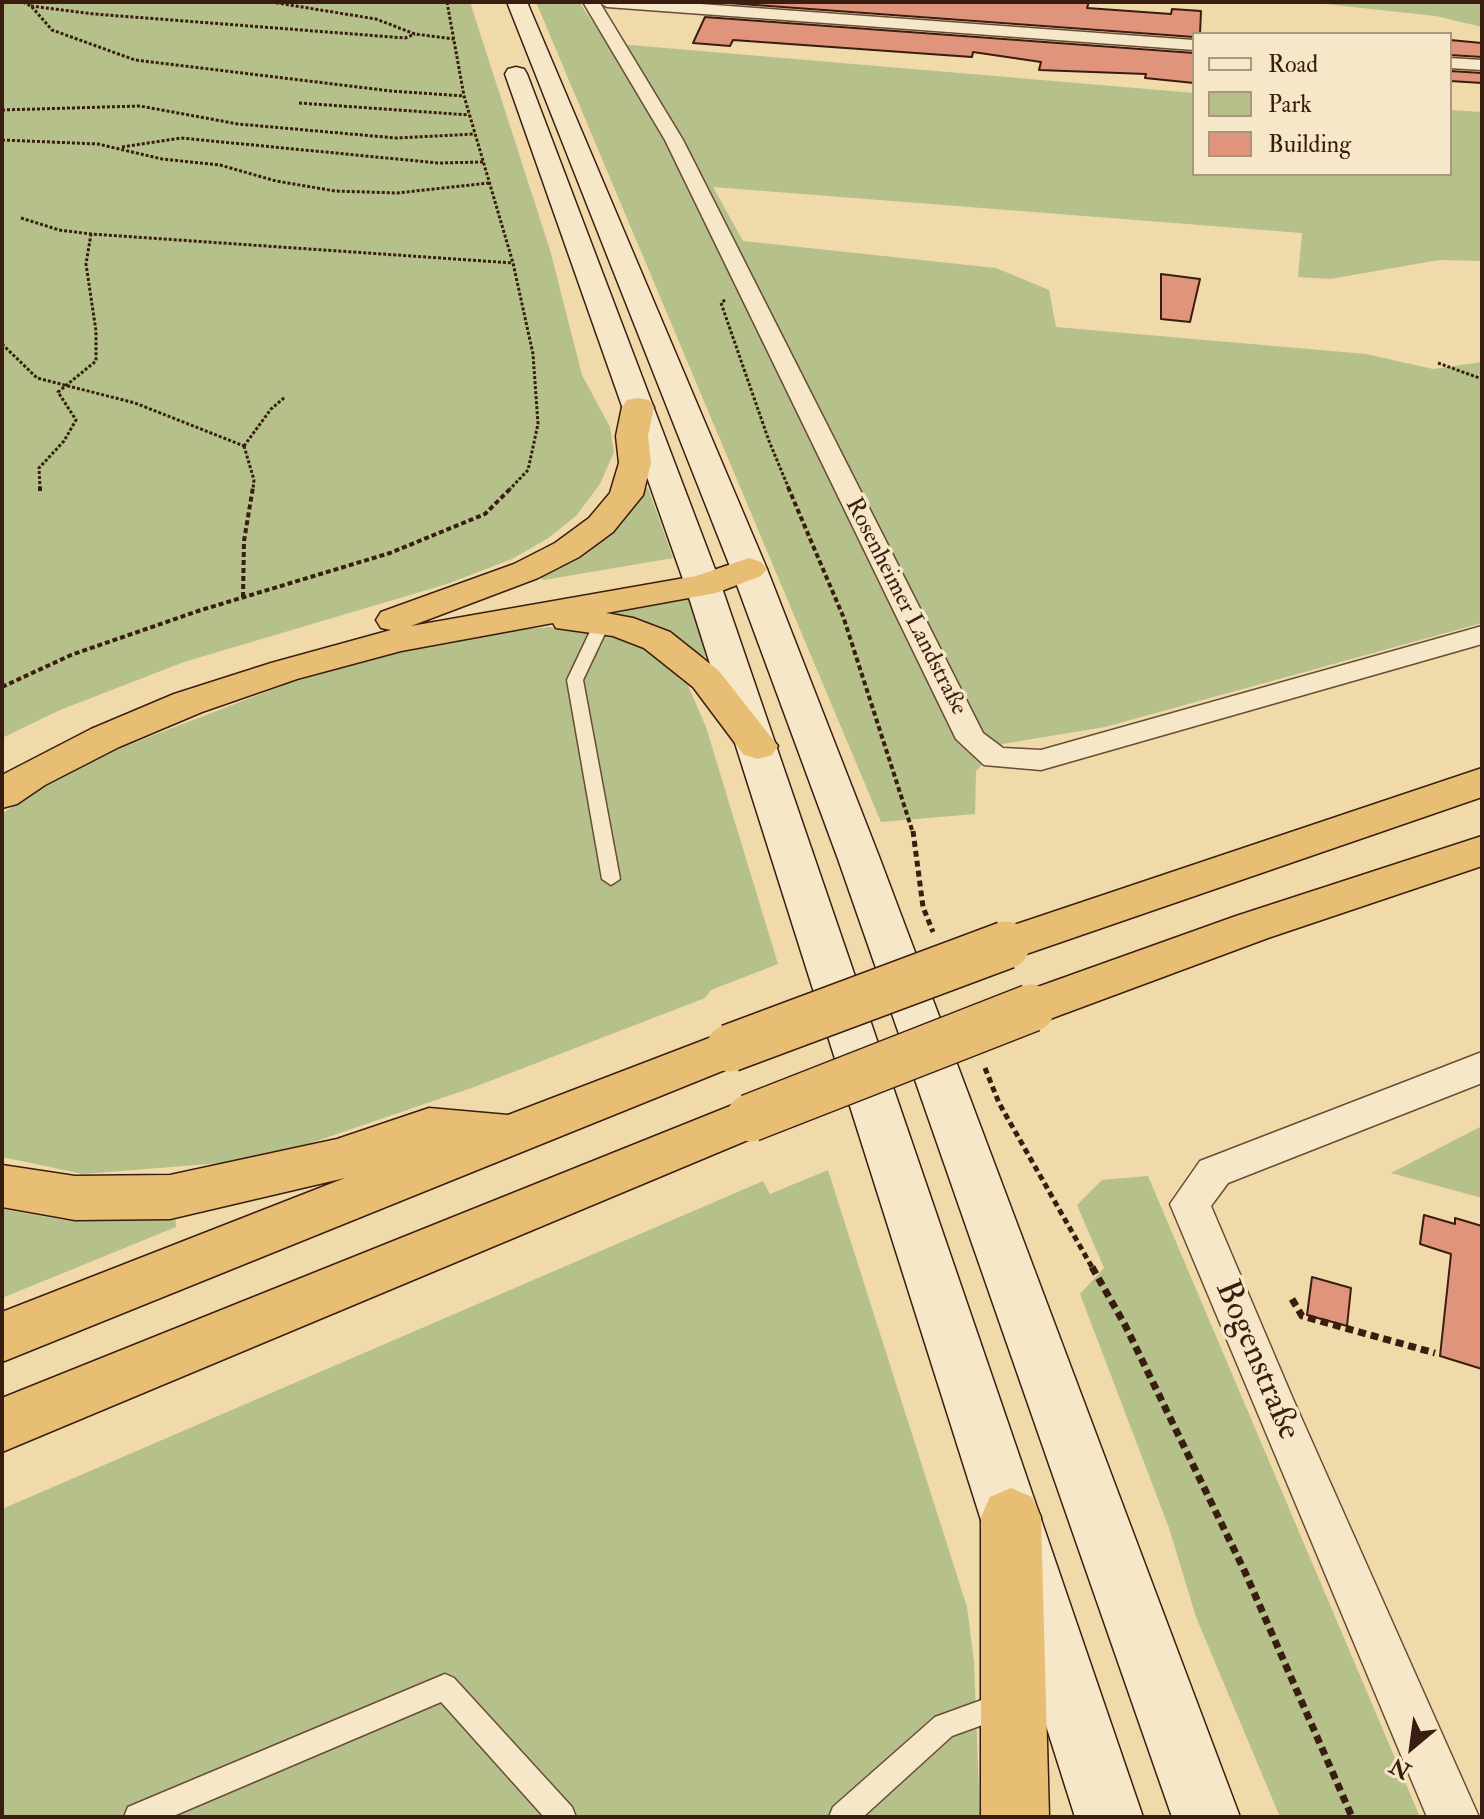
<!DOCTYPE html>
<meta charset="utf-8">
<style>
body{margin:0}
#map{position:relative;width:1484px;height:1819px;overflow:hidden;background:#f0daa9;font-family:"IM FELL Double Pica",serif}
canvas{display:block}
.frame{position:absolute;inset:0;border:4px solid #3a1d11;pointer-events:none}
.legend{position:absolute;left:1192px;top:32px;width:260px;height:144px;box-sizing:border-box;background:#f5e7c7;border:2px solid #aa967e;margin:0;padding:10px 14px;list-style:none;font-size:24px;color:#3a1d11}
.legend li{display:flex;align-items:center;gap:16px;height:40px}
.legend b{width:40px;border:2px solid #aa967e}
.north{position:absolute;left:1372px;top:1707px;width:80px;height:80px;-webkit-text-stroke:6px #f5e7c7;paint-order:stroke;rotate:209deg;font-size:22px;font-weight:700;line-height:32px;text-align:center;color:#3a1d11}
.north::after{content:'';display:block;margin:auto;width:28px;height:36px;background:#3a1d11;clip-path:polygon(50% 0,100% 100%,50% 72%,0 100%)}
</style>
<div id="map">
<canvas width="1484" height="1819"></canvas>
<div class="frame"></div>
<ul class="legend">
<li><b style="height:10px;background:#f5e7c7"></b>Road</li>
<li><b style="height:22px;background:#b6c08b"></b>Park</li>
<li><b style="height:22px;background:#e0947c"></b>Building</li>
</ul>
<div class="north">N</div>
</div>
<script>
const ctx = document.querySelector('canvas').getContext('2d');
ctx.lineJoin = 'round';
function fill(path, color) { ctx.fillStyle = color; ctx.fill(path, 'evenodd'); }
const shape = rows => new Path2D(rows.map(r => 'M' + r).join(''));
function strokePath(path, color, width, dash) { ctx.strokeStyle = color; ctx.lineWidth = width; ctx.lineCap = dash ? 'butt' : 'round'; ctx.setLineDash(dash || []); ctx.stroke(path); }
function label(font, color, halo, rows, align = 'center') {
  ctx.font = font + ' "IM FELL Double Pica",serif'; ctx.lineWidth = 7; ctx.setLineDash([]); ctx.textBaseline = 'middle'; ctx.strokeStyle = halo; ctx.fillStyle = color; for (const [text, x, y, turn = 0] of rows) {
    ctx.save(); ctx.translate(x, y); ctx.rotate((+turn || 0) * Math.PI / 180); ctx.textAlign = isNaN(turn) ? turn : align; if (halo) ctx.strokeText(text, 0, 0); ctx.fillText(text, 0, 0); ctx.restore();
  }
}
const green = shape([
 [2,2,470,2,550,250,582,375,610,427,614,452,600,484,576,516,547,539,512,559,447,584,184,662,60,710,2,738],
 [536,2,579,2,607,43,1194,93,1194,174,1450,174,1450,110,1482,112,1482,261,1439,260,1330,279,1298,277,1302,233,713,187,743,241,996,268,1049,290,1056,327,1366,354,1433,369,1482,362,1482,623,1105,727,1002,744,976,771,975,814,881,822],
 [1306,2,1482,2,1482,27,1436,16],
 [641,488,648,488,673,558,544,580,539,577],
 [691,598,706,657,599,613],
 [550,627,608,635,641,647,687,683,706,727,778,964,711,990,705,998,477,1086,308,1144,222,1163,83,1174,2,1157,2,814,44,785,115,750,292,682,400,652,504,631],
 [1482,1126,1482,1198,1391,1173],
 [828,1170,967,1607,974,1662,980,1817,2,1817,2,1509,763,1181,770,1194],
 [1148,1176,1420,1817,1280,1817,1196,1617,1169,1528,1080,1294,1104,1268,1077,1205,1102,1180],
 [2,1209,64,1220,175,1212,176,1227,2,1298]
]);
const building = shape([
 [714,2,1089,2,1087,8,1171,14,1172,9,1201,11,1200,34,1194,34,1194,37,714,2],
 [705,17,1194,53,1194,83,1145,78,1146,74,1039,70,1041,62,973,52,972,57,733,40,730,46,693,43,705,17],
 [1450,40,1482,43,1482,57,1450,55,1450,40],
 [1450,71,1482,73,1482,83,1450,81,1450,71],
 [1161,274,1200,279,1190,322,1161,319,1161,274],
 [1424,1215,1455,1224,1455,1218,1482,1226,1482,1369,1440,1356,1451,1254,1420,1244,1424,1215],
 [1312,1277,1351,1288,1347,1326,1307,1315,1312,1277]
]);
const pathFar3 = shape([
 [23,2,31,6,52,30,135,60,391,91,464,96],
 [271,2,376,19,415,34,454,39],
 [447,2,464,96,513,263,533,354,538,424,528,470,510,489],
 [31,6,94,14,405,38,415,34],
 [299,103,469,115],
 [2,110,140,106,238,124,396,138,475,134],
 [2,140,98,144,162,159,220,165,276,181,335,191,397,193,489,183],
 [122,147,181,138,438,163,483,162],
 [21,218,59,230,91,234,513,263],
 [725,300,721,303,769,441,789,489],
 [2,344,37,378,135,403,244,446],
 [1438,363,1482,379],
 [244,446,271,409,285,397],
 [244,446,254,480,253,489],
 [40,489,39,468,64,441,76,420,58,392,96,361,96,331,86,264,91,234]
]);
const pathFar2 = shape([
 [40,487,40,491],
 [788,487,843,616,913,833],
 [243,597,244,541,253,487],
 [2,687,71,655,198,611,390,553,485,514,512,487]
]);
const pathFar1 = shape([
 [913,831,923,907,933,932],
 [985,1068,999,1103,1093,1269]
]);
const path = shape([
 [1092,1267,1125,1325,1245,1572,1352,1817],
 [1292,1299,1302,1316,1435,1353]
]);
const service = shape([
 [602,618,610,623,583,680,620,879,611,885,602,879,567,680,594,623,602,618],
 [445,1674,454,1678,572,1807,576,1817,544,1817,441,1702,171,1817,124,1817,128,1807,445,1674],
 [1001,1693,1010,1697,1014,1706,1010,1715,952,1736,863,1817,829,1817,833,1807,935,1717,1001,1693]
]);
const minor = shape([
 [583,2,673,2,1194,40,1194,50,607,7,600,3,683,140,983,733,1003,748,1041,750,1482,626,1482,644,1041,770,984,765,956,739,665,140,583,2],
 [1450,58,1482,60,1482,70,1450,68,1450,58],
 [1482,1052,1482,1083,1228,1183,1211,1206,1293,1399,1479,1817,1427,1817,1170,1204,1200,1161,1482,1052]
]);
const secondary = shape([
 [507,2,527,2,767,569,880,859,1240,1817,1172,1817,838,859,731,569,507,2],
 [516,67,524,69,527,74,721,585,1143,1817,1075,1817,685,585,505,74,508,69,516,67]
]);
const motorway = shape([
 [638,398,649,400,654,407,648,436,651,463,643,495,613,532,579,557,538,578,411,626,696,576,749,558,761,562,767,569,761,576,716,593,606,613,633,618,670,632,719,671,778,746,772,755,758,759,744,755,693,687,644,648,613,636,556,628,553,623,401,651,297,679,202,712,119,747,45,785,17,804,2,808,2,775,91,729,174,694,271,663,391,630,381,628,376,620,381,612,514,564,555,543,589,518,610,493,619,463,616,436,622,407,627,400,638,398],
 [1482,768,1482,797,1006,961,990,957,984,945,990,933,1482,768],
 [1482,836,1482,866,1268,938,1031,1026,1015,1021,1008,1008,1015,995,1236,916,1482,836],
 [730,1030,747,1035,754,1048,747,1061,2,1362,2,1312,345,1178,170,1219,75,1220,2,1207,2,1165,75,1176,170,1175,337,1139,429,1108,508,1115,730,1030],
 [750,1098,767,1104,775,1118,767,1132,2,1452,2,1398,750,1098],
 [1011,1488,1032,1497,1041,1517,1049,1817,981,1817,981,1517,990,1497,1011,1488]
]);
const motorwayBridge = shape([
 [730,1048,1006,945],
 [750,1118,1031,1008]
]);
const farStreetnames = [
 ["Rosenheimer Landstraße",905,607,63]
];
const nearStreetnames = [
 ["Bogenstraße",1256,1361,67]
];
fill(green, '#b6c08b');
fill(building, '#e0947c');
strokePath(building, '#3a1d11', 2);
strokePath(service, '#684c37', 3);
strokePath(minor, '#684c37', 3);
strokePath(secondary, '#3a1d11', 3);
strokePath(motorway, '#3a1d11', 3);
strokePath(pathFar3, '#3a1d11', 3, [3, 2]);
strokePath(pathFar2, '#3a1d11', 4, [5, 3]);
strokePath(pathFar1, '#3a1d11', 5, [6, 4]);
strokePath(path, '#3a1d11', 7, [8, 5]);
fill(service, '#f5e7c7');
fill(minor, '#f5e7c7');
fill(secondary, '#f5e7c7');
fill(motorway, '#e8bd74');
strokePath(motorwayBridge, '#3a1d11', 50, []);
strokePath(motorwayBridge, '#e8bd74', 47);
label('24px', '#3a1d11', '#f5e7c7', farStreetnames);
label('34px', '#3a1d11', '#f5e7c7', nearStreetnames);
</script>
